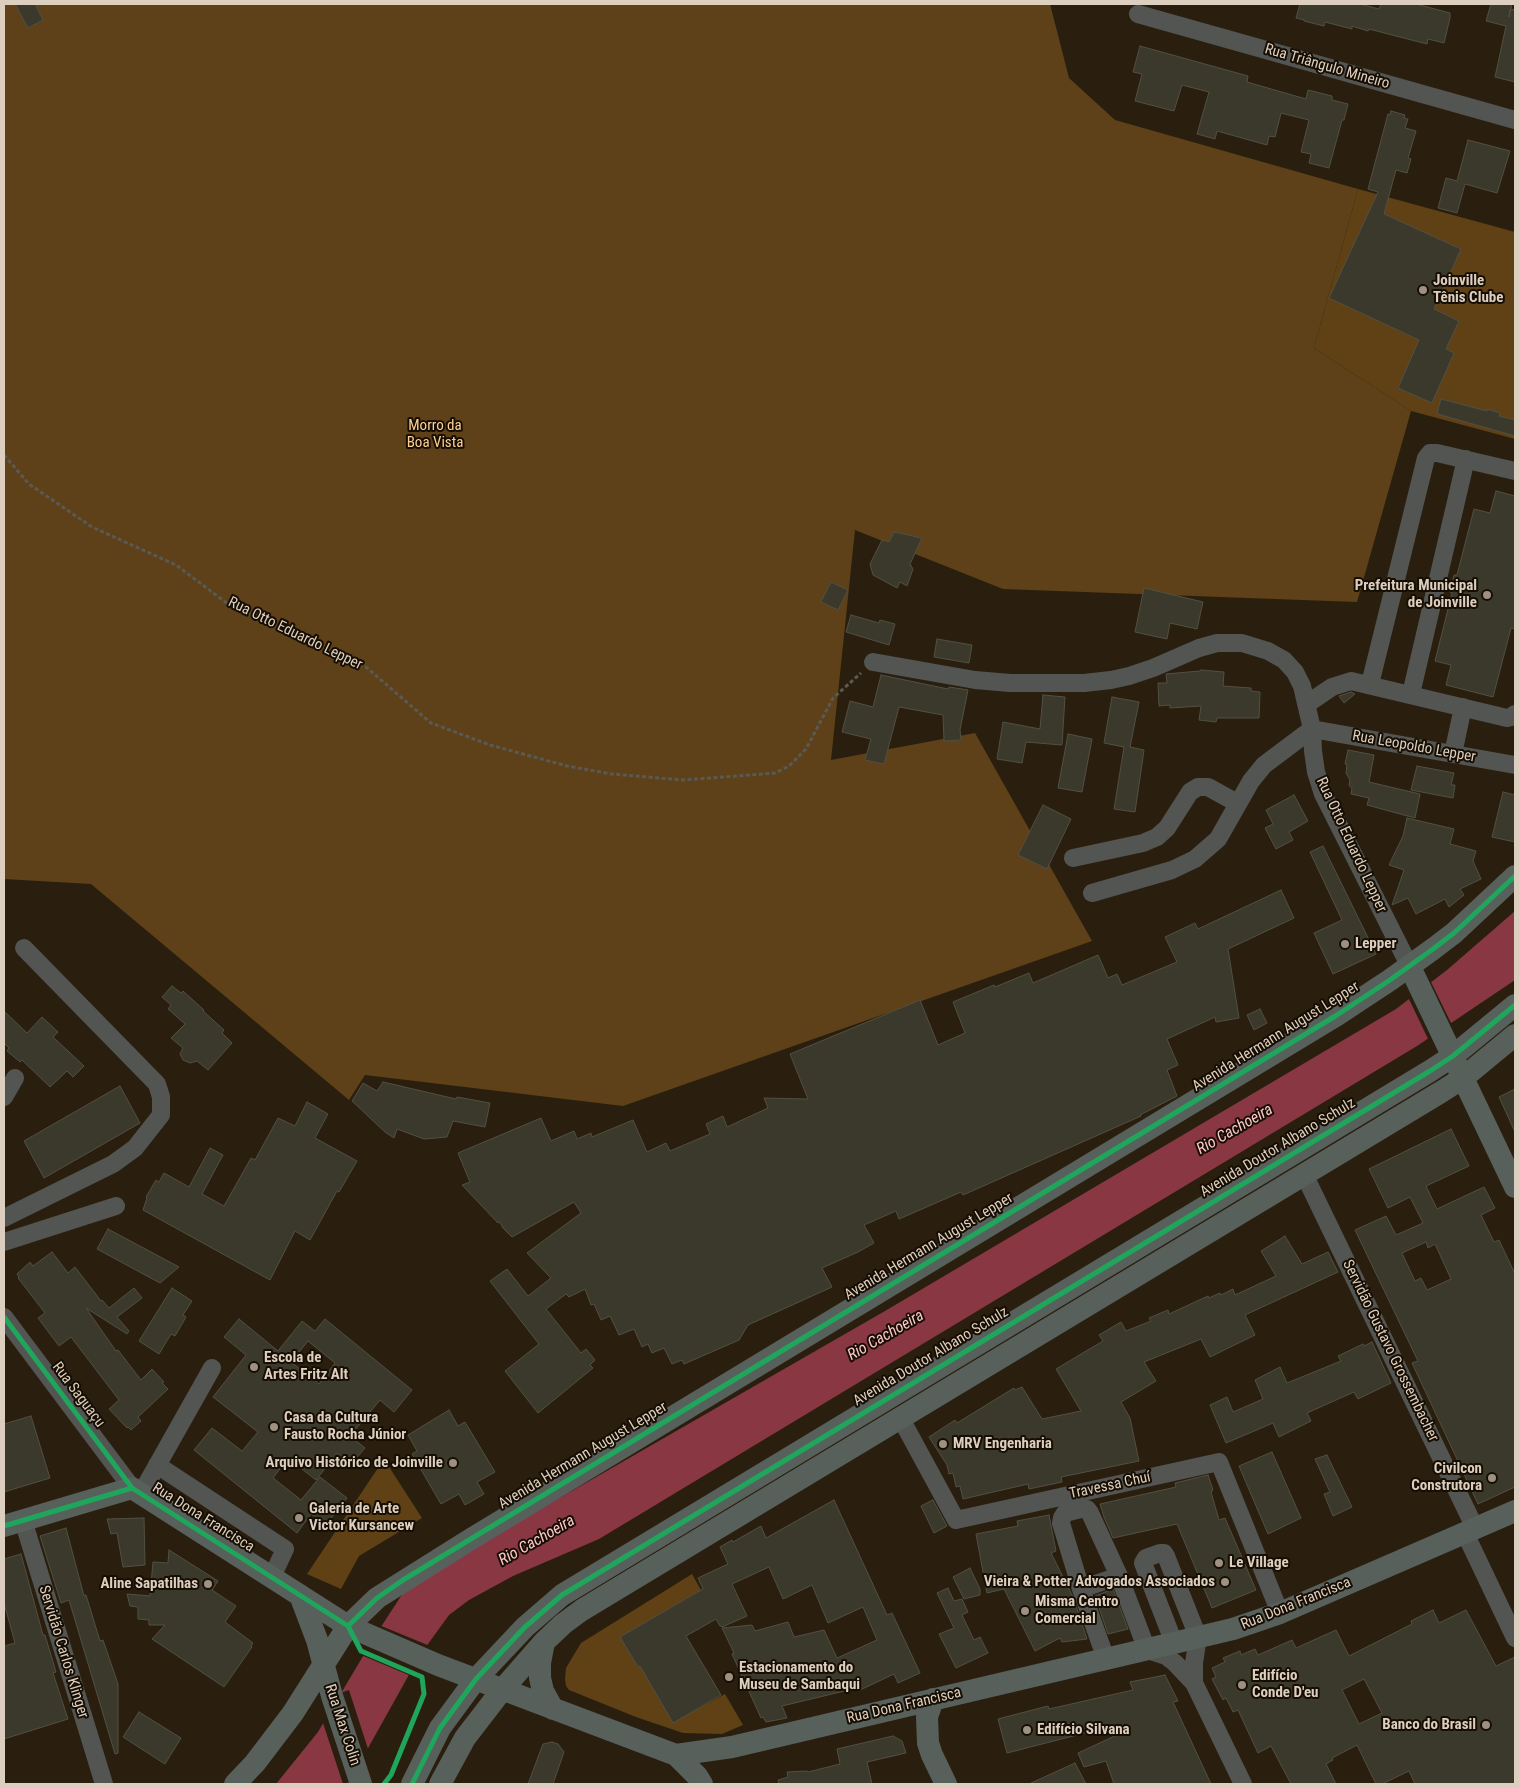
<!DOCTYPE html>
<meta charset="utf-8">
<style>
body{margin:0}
#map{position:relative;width:1519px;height:1788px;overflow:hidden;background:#2a1f0f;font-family:"Roboto Condensed",sans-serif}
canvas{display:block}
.frame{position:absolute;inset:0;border:5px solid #ddcfbf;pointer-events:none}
</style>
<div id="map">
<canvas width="1519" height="1788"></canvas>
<div class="frame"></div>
</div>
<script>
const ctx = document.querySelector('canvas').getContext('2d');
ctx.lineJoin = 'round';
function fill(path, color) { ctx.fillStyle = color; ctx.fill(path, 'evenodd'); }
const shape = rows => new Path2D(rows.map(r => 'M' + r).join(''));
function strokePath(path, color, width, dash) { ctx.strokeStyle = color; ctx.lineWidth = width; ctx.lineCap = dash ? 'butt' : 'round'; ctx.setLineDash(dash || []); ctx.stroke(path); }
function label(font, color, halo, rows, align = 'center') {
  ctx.font = font + ' "Roboto Condensed",sans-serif'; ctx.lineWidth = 4; ctx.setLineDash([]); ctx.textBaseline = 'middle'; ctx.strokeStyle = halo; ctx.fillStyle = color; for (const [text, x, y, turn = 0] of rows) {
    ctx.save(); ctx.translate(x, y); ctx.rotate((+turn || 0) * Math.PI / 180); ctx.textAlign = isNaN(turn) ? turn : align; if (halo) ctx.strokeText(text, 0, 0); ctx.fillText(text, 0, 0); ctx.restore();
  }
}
const green = shape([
 [1358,189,1515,232,1515,439,1411,411,1314,348],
 [384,1459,422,1518,359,1556,341,1589,307,1574],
 [692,1574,701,1590,621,1637,638,1667,656,1656,673,1722,725,1694,743,1725,722,1734,683,1733,636,1717,569,1690,566,1686,565,1679,566,1668,581,1643]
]);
const forest = shape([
 [4,4,1050,4,1069,78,1115,120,1358,189,1314,348,1411,411,1357,602,1003,589,855,530,831,760,975,733,1092,941,623,1106,365,1075,349,1100,91,884,4,879]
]);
const water = shape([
 [1515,911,1515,980,1417,1046,599,1539,513,1576,469,1600,449,1615,420,1655,348,1784,276,1784,318,1732,375,1636,403,1593,417,1580,885,1311,1396,1009,1447,970]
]);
const pier = shape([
 [1430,980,1452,1025,1429,1041,1408,997],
 [379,1625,430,1646,411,1676,361,1655],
 [349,1690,369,1752,353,1781,343,1784,322,1720,337,1694]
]);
const building = shape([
 [15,4,35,4,43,20,28,28,15,4],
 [1300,4,1360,4,1379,9,1381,4,1416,4,1450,13,1450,18,1444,43,1428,39,1427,44,1369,29,1368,31,1352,26,1352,29,1325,22,1324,26,1304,21,1304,20,1296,18,1300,4],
 [1491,4,1512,4,1509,17,1510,9,1515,10,1515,82,1495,77,1506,26,1486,21,1491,4],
 [1140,46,1248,76,1247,82,1306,99,1308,90,1332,96,1332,100,1348,104,1344,120,1342,120,1329,168,1309,163,1311,154,1301,152,1309,120,1281,113,1275,137,1269,136,1267,145,1217,131,1215,139,1197,134,1209,92,1182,85,1174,111,1135,101,1142,74,1133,72,1140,46],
 [1391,111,1405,115,1404,118,1408,119,1405,128,1416,131,1408,158,1411,159,1407,173,1396,170,1384,214,1461,249,1434,309,1459,321,1446,349,1454,353,1432,403,1398,388,1419,340,1329,298,1378,192,1368,189,1388,114,1390,115,1391,111],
 [1468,140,1510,151,1497,193,1465,184,1457,213,1438,208,1446,178,1457,181,1468,140],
 [1441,399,1487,411,1487,409,1500,413,1499,416,1515,420,1515,436,1441,415,1437,413,1441,399],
 [1496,491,1515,496,1515,629,1511,628,1493,697,1446,685,1451,665,1435,661,1452,593,1450,592,1454,575,1457,575,1474,509,1490,513,1496,491],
 [894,532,922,538,910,564,913,569,907,586,900,582,897,588,873,575,870,564,882,540,889,542,894,532],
 [831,582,848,590,838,610,821,602,831,582],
 [1144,588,1203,602,1197,629,1170,623,1167,639,1135,632,1144,588],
 [851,615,879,623,880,620,895,624,889,645,846,632,851,615],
 [937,639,972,645,969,663,934,657,937,639],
 [1201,670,1224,672,1223,686,1251,688,1251,691,1260,692,1259,718,1217,718,1216,722,1199,720,1201,706,1170,708,1170,705,1159,706,1158,683,1167,683,1166,674,1200,671,1201,670],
 [881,675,948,689,949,687,968,690,960,730,961,740,944,741,943,715,899,707,884,764,865,760,871,739,842,732,850,701,873,707,881,675],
 [1351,692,1355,694,1344,703,1339,696,1351,692],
 [1043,695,1065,697,1062,745,1026,742,1022,763,997,759,1003,722,1040,729,1043,695],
 [1112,697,1139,702,1130,747,1144,750,1135,812,1114,809,1124,747,1104,743,1112,697],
 [1068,734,1092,739,1082,792,1058,788,1068,734],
 [1348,750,1374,755,1369,782,1420,794,1415,818,1367,805,1369,798,1351,794,1352,789,1349,785,1350,780,1346,773,1347,764,1345,764,1348,750],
 [1417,766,1454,773,1451,785,1455,785,1453,798,1411,790,1417,766],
 [1503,792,1515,795,1515,842,1492,837,1503,792],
 [1294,795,1308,821,1289,832,1293,840,1276,849,1265,828,1273,824,1266,810,1294,795],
 [1043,805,1071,819,1047,869,1018,855,1043,805],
 [1407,818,1454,829,1450,844,1476,851,1473,861,1481,879,1460,889,1464,895,1449,907,1445,899,1416,914,1408,898,1392,905,1404,870,1389,865,1403,836,1407,818],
 [1323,846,1376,954,1333,974,1314,933,1342,920,1310,852,1323,846],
 [1281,890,1294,918,1228,949,1239,1018,1216,1022,1215,1017,1167,1039,1178,1065,1167,1070,1177,1096,1140,1115,1141,1116,963,1195,961,1192,899,1219,896,1211,864,1225,874,1243,858,1252,822,1268,832,1287,748,1325,739,1340,684,1364,682,1360,672,1364,664,1348,652,1353,648,1344,642,1347,634,1329,619,1335,610,1316,601,1320,594,1304,591,1305,585,1289,569,1297,566,1294,546,1309,581,1353,586,1349,595,1360,590,1365,593,1368,538,1413,505,1371,539,1344,490,1281,507,1269,528,1296,551,1278,527,1253,581,1213,574,1202,512,1237,503,1228,500,1222,498,1223,462,1185,470,1182,458,1153,541,1118,551,1141,574,1131,577,1139,591,1133,592,1137,633,1120,647,1152,666,1143,670,1151,710,1134,706,1124,723,1116,727,1127,768,1108,764,1098,808,1099,790,1054,920,1000,938,1045,965,1033,953,1002,994,985,995,987,1029,973,1033,983,1098,955,1108,978,1117,974,1122,985,1177,962,1165,937,1195,923,1198,929,1281,890],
 [172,986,181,993,183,991,204,1010,203,1011,224,1030,222,1033,232,1043,208,1070,197,1061,190,1063,183,1060,180,1054,183,1048,171,1038,185,1024,168,1009,171,1005,162,997,172,986],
 [1260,1009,1267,1023,1254,1030,1247,1015,1260,1009],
 [4,1011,27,1033,42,1017,58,1032,53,1037,84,1066,73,1077,67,1071,50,1087,22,1060,20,1062,7,1051,9,1048,4,1043,4,1011],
 [383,1082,456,1099,457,1097,490,1103,485,1127,453,1121,447,1137,424,1139,397,1129,394,1138,385,1132,352,1101,363,1083,377,1091,383,1082],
 [120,1086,140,1123,44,1178,24,1141,120,1086],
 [1515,1089,1515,1132,1499,1097,1515,1089],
 [307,1102,328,1114,315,1138,357,1161,339,1192,337,1191,310,1240,295,1231,270,1280,143,1210,147,1198,146,1197,156,1180,159,1182,164,1173,189,1187,210,1148,223,1155,202,1194,224,1206,251,1158,255,1160,278,1118,295,1126,307,1102],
 [1451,1129,1469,1166,1426,1186,1437,1209,1484,1187,1495,1208,1481,1215,1494,1242,1499,1240,1515,1274,1515,1487,1478,1504,1412,1363,1418,1361,1355,1230,1386,1216,1396,1235,1423,1223,1410,1197,1388,1208,1369,1169,1451,1129],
 [1426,1242,1428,1248,1435,1244,1451,1279,1427,1290,1421,1278,1415,1281,1402,1253,1426,1242],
 [108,1229,179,1267,160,1283,97,1249,108,1229],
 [1285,1236,1302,1264,1328,1252,1338,1272,1245,1315,1255,1335,1210,1357,1201,1339,1144,1362,1156,1381,1121,1402,1130,1418,1139,1461,1061,1477,1062,1482,1029,1489,1028,1484,963,1499,960,1486,956,1487,953,1473,949,1474,947,1465,929,1437,955,1420,957,1423,1014,1388,1015,1390,1022,1387,1042,1419,1081,1411,1056,1369,1103,1341,1099,1335,1121,1322,1126,1331,1151,1321,1149,1318,1168,1310,1169,1314,1208,1296,1209,1298,1220,1293,1221,1295,1233,1289,1235,1295,1276,1276,1261,1251,1285,1236],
 [52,1252,68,1273,75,1267,101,1301,102,1300,109,1308,134,1288,142,1298,117,1317,129,1331,127,1334,86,1308,116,1351,118,1350,141,1380,152,1369,164,1382,162,1383,168,1389,138,1417,141,1421,131,1430,128,1427,127,1428,109,1409,119,1400,71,1337,59,1346,38,1318,45,1313,18,1278,19,1277,17,1274,30,1262,33,1266,52,1252],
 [172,1288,192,1301,183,1315,186,1317,175,1336,171,1334,159,1354,139,1341,172,1288],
 [239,1319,278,1351,302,1321,315,1331,325,1319,412,1390,394,1412,380,1400,350,1436,365,1448,351,1464,337,1453,316,1480,288,1458,273,1478,301,1500,320,1477,347,1498,325,1526,311,1514,297,1533,194,1450,212,1428,242,1451,258,1432,213,1397,246,1355,224,1337,239,1319],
 [308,1341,335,1363,319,1384,291,1362,308,1341],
 [1372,1342,1391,1383,1358,1399,1354,1392,1307,1413,1311,1421,1279,1437,1273,1423,1226,1443,1210,1405,1227,1397,1233,1412,1263,1399,1255,1380,1280,1367,1287,1383,1341,1361,1338,1356,1363,1344,1364,1346,1372,1342],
 [449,1410,458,1426,465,1422,495,1472,477,1482,484,1494,465,1505,459,1494,441,1504,412,1454,417,1451,408,1435,449,1410],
 [31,1416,50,1478,4,1492,4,1424,31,1416],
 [1272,1452,1301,1518,1268,1534,1239,1466,1272,1452],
 [1327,1455,1352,1507,1333,1516,1324,1494,1330,1492,1315,1459,1327,1455],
 [1208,1475,1213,1490,1211,1492,1219,1520,1225,1518,1256,1590,1212,1608,1177,1524,1113,1538,1104,1517,1100,1504,1176,1487,1175,1483,1208,1475],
 [834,1500,887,1615,892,1613,920,1673,898,1683,894,1674,858,1691,857,1688,782,1706,787,1718,766,1722,763,1717,761,1718,732,1654,734,1653,722,1628,752,1625,755,1631,788,1622,794,1637,824,1630,837,1658,877,1640,863,1607,828,1623,812,1585,783,1599,769,1567,732,1584,747,1616,722,1627,721,1626,720,1626,716,1619,686,1636,721,1695,673,1723,640,1666,638,1667,620,1637,703,1589,698,1578,728,1564,720,1547,732,1540,733,1542,761,1526,766,1538,834,1500],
 [933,1500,947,1526,934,1533,921,1506,933,1500],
 [1049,1515,1056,1551,1051,1553,1073,1597,1087,1639,1062,1642,1060,1638,1035,1651,1004,1589,987,1593,976,1534,1018,1526,1017,1521,1049,1515],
 [144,1518,145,1565,123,1567,117,1533,111,1534,107,1519,144,1518],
 [66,1528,84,1596,86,1595,100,1641,103,1640,118,1684,118,1753,115,1754,69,1600,61,1603,40,1536,66,1528],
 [169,1550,218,1581,212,1590,236,1606,225,1622,253,1643,251,1646,252,1647,224,1687,152,1639,165,1625,149,1625,149,1620,138,1619,138,1607,130,1606,127,1594,150,1596,153,1562,168,1563,169,1550],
 [21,1554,43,1635,45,1635,56,1672,53,1673,68,1719,4,1739,4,1646,15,1643,4,1603,4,1559,21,1554],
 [970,1568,980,1589,980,1595,964,1599,953,1577,970,1568],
 [948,1588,954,1601,962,1599,968,1612,962,1615,974,1640,980,1637,988,1653,956,1668,939,1634,954,1628,937,1593,948,1588],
 [1113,1589,1128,1629,1108,1634,1095,1596,1113,1589],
 [1433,1610,1439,1623,1466,1610,1496,1666,1515,1657,1515,1784,1415,1784,1409,1771,1382,1784,1376,1784,1357,1745,1332,1758,1333,1760,1326,1764,1336,1784,1291,1784,1271,1746,1258,1753,1238,1710,1233,1712,1226,1698,1223,1700,1212,1679,1216,1677,1212,1668,1225,1662,1223,1658,1240,1651,1241,1655,1255,1649,1258,1655,1292,1640,1296,1648,1336,1630,1349,1656,1412,1624,1411,1621,1433,1610],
 [1364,1679,1382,1713,1359,1724,1342,1690,1364,1679],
 [1165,1675,1178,1701,1173,1702,1211,1784,1114,1784,1106,1761,1084,1767,1078,1753,1119,1734,1116,1725,1007,1753,998,1719,1048,1706,1049,1709,1133,1690,1130,1682,1165,1675],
 [139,1712,181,1738,165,1764,123,1737,139,1712],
 [893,1736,902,1741,906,1753,867,1762,872,1784,779,1784,778,1780,788,1777,787,1772,807,1771,808,1772,840,1764,837,1749,893,1736],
 [552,1742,558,1744,564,1752,553,1784,528,1784,543,1744,552,1742],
 [1075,1763,1086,1784,1029,1784,1075,1763]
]);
const path = shape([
 [4,455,29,484,92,527,176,565,228,604,366,667,431,723,490,745,567,766,612,774,683,780,775,773,789,766,806,749,833,698,861,673]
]);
const minor = shape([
 [1138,14,1515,120],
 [873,662,975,680,1010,683,1084,683,1111,680,1129,676,1153,668,1199,648,1217,643,1242,643,1268,651,1284,660,1295,672,1302,686,1312,729,1313,751,1316,772,1323,794,1410,967],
 [1370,684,1426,458,1430,453,1437,453,1515,471],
 [1411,694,1466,459],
 [1307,704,1332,687,1351,681,1507,718,1511,717,1515,714],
 [1312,729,1515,765],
 [1453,754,1463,707],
 [1073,858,1143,843,1157,837,1167,828,1190,792,1198,787,1208,787,1237,803],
 [1092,893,1172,870,1195,859,1218,839,1251,781,1264,765,1312,729],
 [4,1097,15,1078],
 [1304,1174,1475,1528],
 [4,1218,113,1164,135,1148,161,1115,161,1097,157,1084,24,948],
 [4,1242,116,1206],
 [4,1317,132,1488],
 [900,1417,956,1520,1219,1462,1280,1613],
 [157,1465,285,1549,272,1577],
 [141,1494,212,1368],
 [23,1520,104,1784],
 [1465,1533,1515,1638],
 [1081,1589,1119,1576],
 [1174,1643,1143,1563,1146,1558,1160,1553,1164,1553,1166,1556,1198,1637,1194,1663,1194,1683],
 [1106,1659,1081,1589,1061,1523,1062,1518,1065,1513,1081,1509,1087,1509,1090,1513,1119,1576,1147,1650,1166,1656,1175,1663,1194,1683,1243,1784]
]);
const major = shape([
 [1410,967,1515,1187],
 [4,1526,132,1488,348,1626,438,1665,676,1755,732,1747,1233,1629,1280,1613,1515,1511],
 [300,1595,317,1640,332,1696,361,1784],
 [544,1642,540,1663,540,1678,543,1691,553,1709],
 [933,1699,927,1717,928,1743,932,1755,946,1784],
 [676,1755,697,1776,702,1784],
 [235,1784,255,1763,293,1713,348,1626,377,1598,471,1539,1337,1015,1390,980,1433,949,1454,933,1515,876],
 [412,1784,440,1728,476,1679,525,1627,562,1595,1430,1071,1453,1056,1515,1005],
 [440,1784,465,1738,502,1690,544,1642,563,1624,582,1610,1441,1092,1463,1078,1515,1035]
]);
const cycleway = shape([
 [4,1317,132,1488,348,1626,361,1651,422,1677,424,1694,391,1775,384,1784],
 [4,1526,132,1488],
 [348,1626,377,1598,403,1580,1337,1015,1390,980,1433,949,1454,933,1515,876],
 [412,1784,440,1728,476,1679,525,1627,562,1595,1430,1071,1453,1056,1515,1005]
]);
const markers = [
 [1423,290,5,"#9e9181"],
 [1487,595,5,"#9e9181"],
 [1345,944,5,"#9e9181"],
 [254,1367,5,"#9e9181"],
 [274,1427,5,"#9e9181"],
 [943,1444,5,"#9e9181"],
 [453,1463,5,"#9e9181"],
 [1492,1478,5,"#9e9181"],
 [299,1518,5,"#9e9181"],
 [1219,1563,5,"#9e9181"],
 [1225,1582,5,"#9e9181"],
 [208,1584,5,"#9e9181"],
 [1025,1611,5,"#9e9181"],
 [729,1677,5,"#9e9181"],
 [1242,1685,5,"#9e9181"],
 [1486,1725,5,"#9e9181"],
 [1027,1730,5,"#9e9181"]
];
const streetNames = [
 ["Rua Triângulo Mineiro",1327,67,16],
 ["Rua Otto Eduardo Lepper",295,634,26],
 ["Rua Leopoldo Lepper",1414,747,10],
 ["Rua Otto Eduardo Lepper",1351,845,65],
 ["Avenida Hermann August Lepper",1276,1037,-32],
 ["Avenida Doutor Albano Schulz",1278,1148,-31],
 ["Avenida Hermann August Lepper",929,1247,-31],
 ["Servidão Gustavo Grossembacher",1390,1351,64],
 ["Avenida Doutor Albano Schulz",931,1357,-31],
 ["Rua Saguaçu",78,1395,53],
 ["Avenida Hermann August Lepper",583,1456,-31],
 ["Travessa Chuí",1110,1486,-12],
 ["Rua Dona Francisca",203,1518,32],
 ["Rua Dona Francisca",1296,1604,-22],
 ["Servidão Carlos Klinger",63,1652,73],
 ["Rua Dona Francisca",904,1706,-13],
 ["Rua Max Colin",342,1725,72]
];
const poiNames = [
 ["Joinville",1433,281],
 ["Tênis Clube",1433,298],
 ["Prefeitura Municipal",1477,586,"right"],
 ["de Joinville",1477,603,"right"],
 ["Lepper",1355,944],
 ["Escola de",264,1358],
 ["Artes Fritz Alt",264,1375],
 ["Casa da Cultura",284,1418],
 ["Fausto Rocha Júnior",284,1435],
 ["MRV Engenharia",953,1444],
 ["Arquivo Histórico de Joinville",443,1463,"right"],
 ["Civilcon",1482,1469,"right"],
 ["Construtora",1482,1486,"right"],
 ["Galeria de Arte",309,1509],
 ["Victor Kursancew",309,1526],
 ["Le Village",1229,1563],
 ["Vieira & Potter Advogados Associados",1215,1582,"right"],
 ["Aline Sapatilhas",198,1584,"right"],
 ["Misma Centro",1035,1602],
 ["Comercial",1035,1619],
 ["Estacionamento do",739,1668],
 ["Museu de Sambaqui",739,1685],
 ["Edifício",1252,1676],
 ["Conde D'eu",1252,1693],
 ["Banco do Brasil",1476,1725,"right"],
 ["Edifício Silvana",1037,1730]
];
const parkNames = [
 ["Morro da",435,426],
 ["Boa Vista",435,443]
];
const waterNames = [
 ["Rio Cachoeira",1235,1130,-30],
 ["Rio Cachoeira",886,1336,-30],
 ["Rio Cachoeira",537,1541,-30]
];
fill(green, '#5f4115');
fill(forest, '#5e4118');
fill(water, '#8a3744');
fill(pier, '#2a1f0f');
fill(building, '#3b392b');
strokePath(building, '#525043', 1);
strokePath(path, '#5a5a54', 3, [4, 2.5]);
strokePath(minor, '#525552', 18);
strokePath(major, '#58605c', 22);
strokePath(cycleway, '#20a55d', 5);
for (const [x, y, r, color] of markers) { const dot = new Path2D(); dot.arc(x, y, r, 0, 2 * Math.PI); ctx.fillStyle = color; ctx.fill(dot); strokePath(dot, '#160d03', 2); }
label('15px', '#ddcfbf', '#160d03', streetNames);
label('bold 15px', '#ddcfbf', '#160d03', poiNames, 'left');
label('15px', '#fecf94', '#160d03', parkNames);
label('italic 16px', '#fcc7cc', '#160d03', waterNames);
</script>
